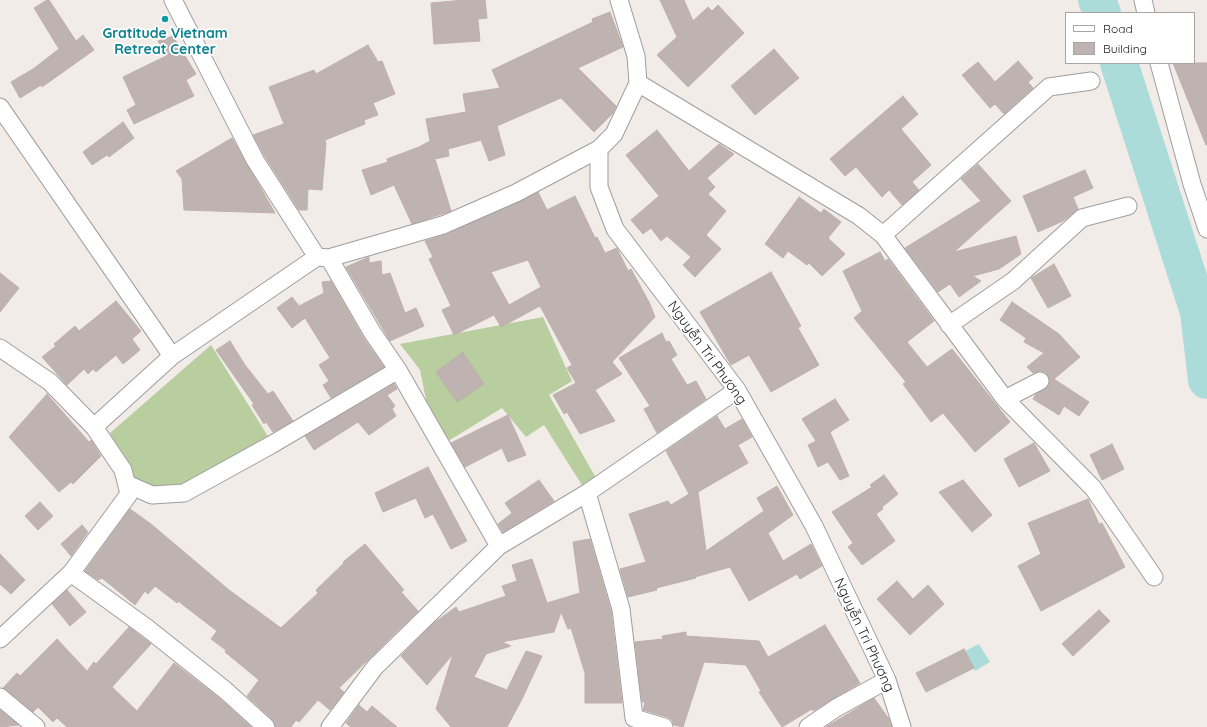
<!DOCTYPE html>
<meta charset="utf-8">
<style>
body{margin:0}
#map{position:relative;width:1207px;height:727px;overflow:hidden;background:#f1ece8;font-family:Quicksand,sans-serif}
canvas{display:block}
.legend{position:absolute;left:1065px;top:12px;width:130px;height:52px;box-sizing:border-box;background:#fff;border:1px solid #a6a6a6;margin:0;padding:5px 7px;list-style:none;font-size:12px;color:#212121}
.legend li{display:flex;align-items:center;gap:8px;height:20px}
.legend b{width:20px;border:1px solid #a6a6a6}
</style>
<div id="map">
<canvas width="1207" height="727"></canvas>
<ul class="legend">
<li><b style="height:5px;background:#fff"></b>Road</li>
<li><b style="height:11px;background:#beb3b1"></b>Building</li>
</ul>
</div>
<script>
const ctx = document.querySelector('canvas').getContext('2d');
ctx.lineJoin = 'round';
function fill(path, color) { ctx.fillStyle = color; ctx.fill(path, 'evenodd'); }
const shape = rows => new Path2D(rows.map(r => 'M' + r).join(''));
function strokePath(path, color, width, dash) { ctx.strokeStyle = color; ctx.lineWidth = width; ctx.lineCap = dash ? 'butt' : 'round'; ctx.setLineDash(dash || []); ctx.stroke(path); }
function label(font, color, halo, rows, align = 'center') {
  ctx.font = font + ' Quicksand,sans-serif'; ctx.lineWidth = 3.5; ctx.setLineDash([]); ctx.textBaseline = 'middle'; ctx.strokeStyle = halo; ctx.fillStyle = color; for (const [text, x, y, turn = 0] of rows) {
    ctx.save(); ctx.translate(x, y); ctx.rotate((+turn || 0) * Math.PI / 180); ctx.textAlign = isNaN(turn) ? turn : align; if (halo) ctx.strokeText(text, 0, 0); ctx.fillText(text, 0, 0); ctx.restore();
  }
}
const forest = shape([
 [543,317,572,381,549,395,596,478,587,493,544,425,526,437,502,408,450,440,432,429,420,370,400,344],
 [211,345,269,438,184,493,136,488,110,433]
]);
const water = shape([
 [979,644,990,662,975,671,965,651]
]);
const river = shape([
 [1097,0,1102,13],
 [1119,63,1199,312,1207,380]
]);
const building = shape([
 [47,0,49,0,76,41,83,35,94,50,42,87,41,85,20,98,11,82,33,69,59,49,34,8,47,0],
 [464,0,485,0,487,18,478,19,480,41,434,44,431,3,464,0],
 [660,0,684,0,693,21,708,7,712,11,718,5,744,33,688,87,657,55,677,37,660,0],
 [610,12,623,47,578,68,616,106,613,113,594,132,561,98,497,126,505,155,489,161,481,140,448,149,449,156,435,159,451,211,412,224,394,185,371,195,362,170,388,162,387,159,419,147,430,141,426,119,466,112,463,94,500,88,492,70,593,22,592,19,610,12],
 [173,36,196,74,186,80,194,96,134,124,127,110,136,105,123,77,166,56,158,41,173,36],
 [368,45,378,62,382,61,395,94,373,103,378,115,364,120,365,124,325,140,326,144,322,190,308,189,307,210,299,210,264,155,253,135,284,124,269,87,314,70,316,74,368,45],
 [774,49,799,78,755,115,731,86,774,49],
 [1018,61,1033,78,1028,82,1033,88,1004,114,995,104,990,108,962,75,978,62,995,82,1018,61],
 [1173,63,1207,63,1207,145,1206,145,1173,63],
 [903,96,918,114,901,129,931,165,912,182,919,190,902,205,889,190,882,197,856,167,845,176,830,159,903,96],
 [123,122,134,138,109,157,107,155,92,165,83,152,123,122],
 [657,130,689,171,719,144,734,154,707,178,715,187,708,194,726,211,706,235,721,249,695,277,683,265,691,257,667,236,661,241,651,228,643,234,631,220,659,196,626,155,657,130],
 [232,138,275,213,184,210,182,179,176,171,232,138],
 [978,164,1011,201,954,252,1016,236,1021,254,999,269,973,276,981,281,959,297,950,284,938,292,905,248,981,201,961,179,978,164],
 [1085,170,1093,188,1073,197,1078,209,1063,221,1038,232,1023,196,1085,170],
 [538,192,547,210,575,196,595,238,597,237,605,253,617,248,628,271,631,269,649,302,655,317,612,362,622,374,595,390,615,421,580,434,567,412,564,414,553,395,576,383,567,368,572,365,540,306,501,327,494,315,454,335,442,310,451,306,429,259,433,257,425,241,447,234,538,192],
 [528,260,541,287,509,305,491,272,528,260],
 [799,197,821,213,824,209,841,222,828,238,845,254,822,276,809,263,807,265,788,251,783,258,765,244,799,197],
 [880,252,885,261,888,259,934,321,907,342,927,367,952,349,1010,422,975,452,943,413,931,422,903,384,906,382,854,318,862,311,843,271,880,252],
 [369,257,369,263,381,261,382,275,390,273,405,313,416,308,424,326,390,341,346,267,369,257],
 [1054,264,1071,296,1048,308,1031,278,1054,264],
 [771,272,801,326,798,328,819,365,771,392,749,355,731,365,700,312,771,272],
 [0,273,19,288,0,312,0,273],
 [331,281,363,337,384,367,331,398,323,385,329,381,319,365,330,358,305,318,292,328,277,308,292,297,299,306,324,293,322,282,331,281],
 [116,301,141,331,132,339,140,350,123,364,116,355,96,372,93,369,88,374,84,369,67,385,42,357,56,346,54,344,75,326,79,331,116,301],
 [1012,302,1059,334,1080,357,1054,379,1089,402,1079,416,1064,406,1059,415,1033,399,1036,394,1048,387,1050,381,1045,372,1040,371,1033,373,1027,367,1044,353,1024,342,1026,338,1000,320,1012,302],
 [662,333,666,342,669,341,677,355,671,359,687,385,696,381,706,399,657,433,644,409,650,406,619,358,662,333],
 [230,341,245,365,268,394,273,391,293,421,273,432,266,422,264,424,252,405,254,404,216,350,230,341],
 [463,352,484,384,457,402,436,372,463,352],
 [394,384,397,389,387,395,395,406,392,409,396,416,369,435,358,422,314,450,305,436,394,384],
 [47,394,89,442,91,440,101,456,73,484,71,482,59,492,9,437,47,394],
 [835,399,849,420,830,432,849,476,840,480,828,462,818,467,808,445,816,441,802,419,835,399],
 [508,415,526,455,508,462,502,448,465,467,451,443,508,415],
 [717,416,725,429,742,419,752,437,738,445,748,463,698,492,706,551,764,511,757,498,777,486,793,515,768,533,783,561,811,544,822,566,800,579,797,574,749,601,730,567,695,577,696,578,656,588,657,590,628,597,620,569,646,562,629,514,668,501,671,505,689,494,666,451,717,416],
 [1034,443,1050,471,1019,487,1004,459,1034,443],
 [1112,444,1124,469,1102,480,1090,455,1112,444],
 [428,467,467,541,451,549,433,514,425,518,416,498,383,512,375,493,428,467],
 [884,475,898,494,882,507,883,509,876,514,895,541,862,565,848,547,853,543,832,512,872,487,870,485,884,475],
 [539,480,554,501,503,532,498,524,512,513,505,503,539,480],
 [963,480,992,515,972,532,939,492,963,480],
 [1088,499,1099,524,1102,523,1125,567,1041,611,1018,566,1041,554,1028,523,1088,499],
 [40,502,53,516,38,530,25,516,40,502],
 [130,509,151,524,229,590,281,628,318,593,316,590,344,563,343,562,365,544,404,590,401,592,418,611,339,688,344,692,330,710,318,700,299,722,296,720,291,727,276,727,273,720,247,696,259,680,225,652,226,650,211,639,217,631,178,601,177,603,155,586,148,594,145,591,135,605,102,578,98,580,85,571,130,509],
 [82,525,88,532,71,556,61,544,82,525],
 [590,539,611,611,622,703,585,703,585,673,571,628,568,629,561,612,554,632,502,642,511,646,486,654,474,677,507,690,526,651,542,656,522,699,507,727,451,727,436,709,453,654,427,685,401,656,434,623,456,607,459,612,506,596,502,586,517,581,512,565,532,559,547,603,580,593,573,542,590,539],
 [0,554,25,580,11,594,0,584,0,554],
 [897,581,913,599,928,585,944,604,910,635,877,599,897,581],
 [67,590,86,612,70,626,52,604,67,590],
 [1099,610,1110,621,1073,656,1062,644,1099,610],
 [825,625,860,683,813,711,812,709,782,727,759,692,761,691,746,665,704,662,683,727,674,725,672,720,667,717,643,710,645,702,642,702,635,642,663,639,662,636,686,632,686,636,759,641,768,657,825,625],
 [129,627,151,644,112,687,137,711,174,663,219,698,251,727,67,727,57,718,53,722,38,707,33,712,3,688,17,673,20,676,57,639,87,671,94,662,96,664,129,627],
 [964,649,974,668,926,692,916,673,964,649],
 [874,698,889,719,892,727,826,727,874,698],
 [359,705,367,712,372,706,397,727,351,727,346,723,359,705],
 [0,710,19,725,0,727,0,710]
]);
const street = shape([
 [173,0,255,160,317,257,329,258,372,332,398,370,499,546],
 [619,0,636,56,638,83,614,134,599,149,599,187,615,229,737,390,814,526,887,680,902,727],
 [1143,0,1146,13],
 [1159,63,1192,184,1207,229],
 [638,83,859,216,883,235,1005,399,1093,488,1154,577],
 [0,107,172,356],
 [883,235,1049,87,1091,81],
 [329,258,443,225,516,193,599,149],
 [949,325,1013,281,1082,218,1128,206],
 [0,348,50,382,94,427,123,470,129,494,71,573,0,639],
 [1005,399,1040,381],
 [94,427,172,356,317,257],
 [127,484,152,495,184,493,271,445,398,370],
 [587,493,621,609,634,718,664,727],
 [71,573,147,628,225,690,266,727],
 [0,697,36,727],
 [330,727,375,667,499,546,587,493,737,390],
 [808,727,836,708,887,680]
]);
const markers = [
 [165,19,4,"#0f9aa8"]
];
const cultureNames = [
 ["Gratitude Vietnam",165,34],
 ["Retreat Center",165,50]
];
const streetNames = [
 ["Nguyễn Tri Phương",707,353,54],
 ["Nguyễn Tri Phương",864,635,65]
];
fill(forest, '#b9ce9f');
fill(water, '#abdcda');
strokePath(river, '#abdcda', 38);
fill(building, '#beb3b1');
strokePath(building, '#c2afab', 1);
strokePath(street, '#9e9e9e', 19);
strokePath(street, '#fff', 17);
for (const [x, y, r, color] of markers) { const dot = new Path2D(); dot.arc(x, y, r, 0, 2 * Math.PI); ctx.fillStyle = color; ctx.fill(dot); strokePath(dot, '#fff', 1.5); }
label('bold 14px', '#0d838f', '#fff', cultureNames);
label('14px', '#212121', '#fff', streetNames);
</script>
